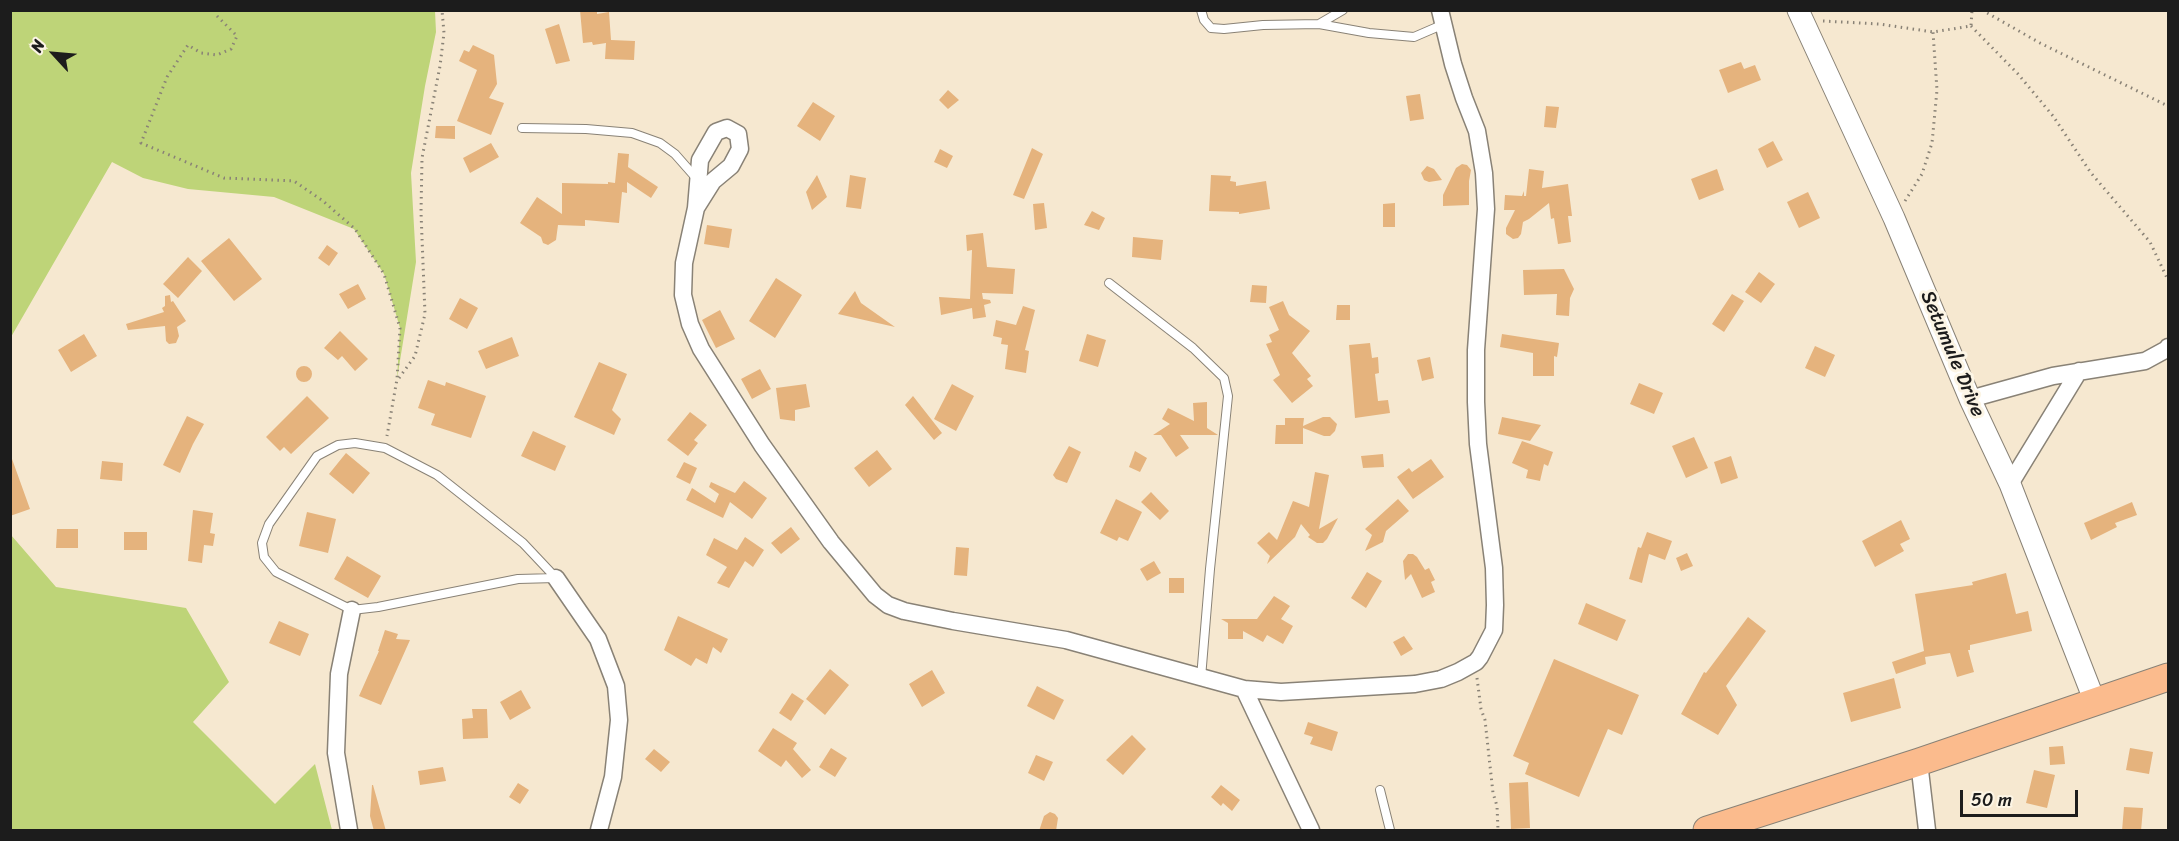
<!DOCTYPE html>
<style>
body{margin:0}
#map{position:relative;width:2179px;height:841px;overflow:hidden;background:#f6e8d0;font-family:Sriracha,sans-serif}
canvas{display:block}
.frame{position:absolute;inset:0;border:12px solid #1c1c1c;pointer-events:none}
.north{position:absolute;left:24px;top:24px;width:60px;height:60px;-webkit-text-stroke:4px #fcf5e5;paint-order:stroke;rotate:296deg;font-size:16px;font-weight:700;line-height:24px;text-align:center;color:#1c1c1c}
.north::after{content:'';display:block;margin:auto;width:21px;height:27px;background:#1c1c1c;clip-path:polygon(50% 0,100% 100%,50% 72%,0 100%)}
.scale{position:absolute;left:1960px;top:790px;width:118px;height:27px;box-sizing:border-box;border:3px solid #1c1c1c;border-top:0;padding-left:8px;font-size:18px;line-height:21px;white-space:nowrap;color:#1c1c1c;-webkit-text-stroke:4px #fcf5e5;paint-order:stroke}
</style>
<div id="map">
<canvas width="2179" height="841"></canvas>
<div class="frame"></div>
<div class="north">N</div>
<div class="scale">50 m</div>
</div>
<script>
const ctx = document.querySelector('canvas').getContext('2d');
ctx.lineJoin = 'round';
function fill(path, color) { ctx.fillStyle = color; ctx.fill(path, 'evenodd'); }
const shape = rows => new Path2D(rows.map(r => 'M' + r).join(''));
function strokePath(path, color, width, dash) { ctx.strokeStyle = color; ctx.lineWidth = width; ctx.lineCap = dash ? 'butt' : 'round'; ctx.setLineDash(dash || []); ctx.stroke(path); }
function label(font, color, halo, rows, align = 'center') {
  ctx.font = font + ' Sriracha,sans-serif'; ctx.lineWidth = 6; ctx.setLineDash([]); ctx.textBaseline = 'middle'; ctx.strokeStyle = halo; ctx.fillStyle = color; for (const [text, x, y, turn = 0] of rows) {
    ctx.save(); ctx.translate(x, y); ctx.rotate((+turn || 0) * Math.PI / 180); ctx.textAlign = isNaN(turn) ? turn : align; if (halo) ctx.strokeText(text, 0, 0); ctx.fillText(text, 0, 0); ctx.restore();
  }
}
const green = shape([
 [11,10,435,11,436,32,425,86,411,173,416,262,397,379,400,328,384,274,354,229,274,197,188,189,143,178,112,162,11,337],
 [11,535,56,587,186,608,229,682,193,722,275,804,315,764,332,830,11,830]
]);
const building = shape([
 [580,10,597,10,597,14,609,12,611,40,635,41,634,60,605,59,606,43,593,45,592,42,583,43],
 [559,24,570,61,556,64,545,29],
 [473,45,494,55,497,84,489,98,504,103,491,135,457,121,477,70,459,61,464,50,469,52],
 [1741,62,1744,69,1755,65,1761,80,1728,93,1719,70],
 [948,90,959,100,948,109,939,100],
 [1420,94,1424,119,1410,121,1406,96],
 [813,102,835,116,820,141,797,126],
 [1546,106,1559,107,1556,128,1544,127],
 [436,126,455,126,455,139,435,138],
 [1773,141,1783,160,1767,168,1758,149],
 [491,143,499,157,470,173,463,158],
 [1032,148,1043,154,1024,199,1013,195],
 [940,149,953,156,947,168,934,162],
 [618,153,629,154,628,167,658,187,651,198,627,182,627,193,622,192,619,223,585,220,585,226,558,225,556,240,548,245,543,243,541,237,520,223,537,197,562,214,562,183,608,184,608,182,615,183],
 [1462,164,1467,165,1471,170,1469,181,1469,205,1443,206,1443,195,1456,168],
 [1427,166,1434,169,1442,180,1429,182,1424,180,1421,173],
 [1529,169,1544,171,1542,188,1568,184,1572,216,1568,216,1571,242,1558,244,1554,218,1551,219,1549,203,1529,219,1523,222,1521,234,1518,238,1513,239,1506,234,1506,228,1515,210,1504,210,1505,195,1522,196,1524,191,1524,196,1526,196],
 [1717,169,1724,190,1699,200,1691,179],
 [817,175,827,197,812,210,806,192],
 [850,175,866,178,861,209,846,207],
 [1211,175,1231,176,1230,181,1236,182,1236,186,1266,181,1270,209,1239,214,1239,212,1209,211],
 [1808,192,1820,218,1799,228,1787,202],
 [1044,203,1047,228,1035,230,1033,204],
 [1395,203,1395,227,1383,227,1383,204],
 [1092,211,1105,218,1099,230,1084,225],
 [707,225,732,229,729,248,704,244],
 [983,233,987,267,1015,269,1013,294,982,293,983,299,990,300,991,303,984,305,986,317,973,319,972,308,941,315,939,297,970,299,972,250,967,251,966,235],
 [1133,237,1163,240,1161,260,1132,257],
 [229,238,262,279,234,301,201,261],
 [327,245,338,253,329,266,318,258],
 [188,257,202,271,178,298,163,284],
 [1564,269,1574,289,1570,298,1569,316,1556,315,1557,294,1524,295,1523,270],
 [1759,272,1775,284,1761,303,1745,292],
 [776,278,802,295,775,338,749,321],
 [358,284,366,299,348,309,339,294],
 [1252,285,1267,286,1266,303,1250,302],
 [855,291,861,303,895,327,838,314],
 [1732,294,1744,301,1724,332,1712,324],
 [170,295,171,302,173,301,186,321,177,327,179,336,176,343,169,344,166,341,165,326,128,330,126,324,164,312,162,308,165,306,165,296],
 [460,298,478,308,467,329,449,319],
 [1283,301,1289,315,1310,331,1292,353,1311,376,1307,379,1313,386,1292,403,1273,380,1280,375,1266,344,1272,342,1269,335,1279,330,1269,307],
 [1337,305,1350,305,1350,320,1336,320],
 [1023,306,1035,310,1025,350,1029,351,1026,373,1005,369,1008,345,1001,344,1002,338,993,336,996,320,1016,325],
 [720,310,735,339,716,348,702,320],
 [340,331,368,359,355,371,342,356,338,360,324,348],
 [84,334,97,356,71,372,58,350],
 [1087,334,1106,340,1098,367,1079,361],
 [1502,334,1559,343,1557,357,1554,356,1554,376,1533,376,1533,353,1500,347],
 [512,337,519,356,486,369,478,351],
 [1370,343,1372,358,1378,357,1379,373,1375,374,1378,401,1388,400,1390,413,1355,418,1349,345],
 [1815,346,1835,355,1825,377,1805,368],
 [1430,357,1434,378,1422,381,1417,360],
 [599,362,627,374,612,410,621,419,614,435,574,417],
 '296 374a8 8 0 1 1 16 0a8 8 0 1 1-16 0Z',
 [760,369,771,389,752,399,741,379],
 [428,380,445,386,446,382,486,396,471,438,431,425,435,414,418,408],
 [1639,383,1663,393,1654,414,1630,404],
 [806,384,810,407,795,410,795,421,780,419,776,388],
 [952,384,974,396,956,431,934,419],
 [307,396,329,418,291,454,284,447,280,451,266,437],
 [913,396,942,433,934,440,905,405],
 [1207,402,1207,428,1218,435,1180,435,1189,448,1176,457,1161,435,1153,435,1170,424,1162,419,1168,408,1194,421,1193,403],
 [690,412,707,425,694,440,698,443,688,456,667,440],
 [187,416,204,424,193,444,180,473,163,465],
 [1323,417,1330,417,1337,424,1335,431,1330,436,1324,436,1303,428,1303,444,1275,444,1276,425,1285,425,1285,418,1304,418,1303,426],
 [1502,417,1541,425,1530,441,1498,434],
 [533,431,566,446,555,471,521,456],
 [1694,437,1708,468,1686,478,1672,446],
 [1522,441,1553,452,1548,466,1544,464,1540,481,1526,478,1528,470,1512,463],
 [1069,446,1081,452,1067,483,1056,479,1053,475],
 [877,450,892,469,869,487,854,468],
 [1135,451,1147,458,1140,472,1129,467],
 [346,453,370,473,353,494,329,474],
 [1383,454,1384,467,1363,468,1361,456],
 [1731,456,1738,478,1721,484,1714,462],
 [10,459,12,459,30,509,10,516],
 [1431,459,1444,477,1413,499,1397,477,1409,468,1412,472],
 [102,461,123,463,122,481,100,479],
 [684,462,697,468,690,484,676,477],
 [1315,472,1329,475,1319,529,1338,518,1327,539,1323,543,1317,543,1308,537,1310,535,1301,524,1295,537,1267,564,1270,556,1257,543,1269,532,1277,540,1293,501,1309,507],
 [744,481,767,498,752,519,730,502,723,518,686,500,692,488,715,503,719,494,709,487,711,482,735,493],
 [1151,492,1169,511,1160,520,1141,502],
 [1116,499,1142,512,1128,541,1119,537,1117,541,1100,533],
 [1398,499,1409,511,1386,531,1383,542,1365,551,1372,535,1365,529],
 [2132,502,2137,515,2115,523,2117,527,2091,540,2084,523],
 [193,510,213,513,210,533,215,534,213,546,204,545,202,563,188,561],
 [307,512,336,519,328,553,299,546],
 [1901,520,1910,539,1900,544,1904,551,1875,567,1862,541],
 [791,527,800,539,781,554,771,543],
 [57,529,78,529,78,548,56,548],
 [124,532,147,532,147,550,124,550],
 [1647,532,1672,541,1665,560,1649,554,1642,583,1629,579,1638,547,1641,548],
 [745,537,764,550,753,567,745,561,729,588,717,583,727,567,706,555,714,538,737,550],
 [956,547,969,548,967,576,954,575],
 [1687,553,1693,566,1681,571,1676,558],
 [1408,554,1413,554,1417,557,1425,570,1429,568,1435,580,1431,582,1435,592,1422,598,1411,574,1405,580,1403,561],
 [347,556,381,576,368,598,334,579],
 [1154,561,1161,573,1147,581,1140,569],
 [1367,572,1382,581,1366,608,1351,598],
 [2006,573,2016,614,2028,611,2032,631,1970,645,1970,650,1968,650,1974,672,1957,677,1950,653,1925,657,1926,664,1896,674,1892,662,1924,651,1915,594,1973,585,1972,582],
 [1169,578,1184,578,1184,593,1169,593],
 [1274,596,1290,606,1281,619,1293,626,1283,644,1267,635,1263,642,1243,631,1243,639,1228,639,1228,623,1221,619,1257,619],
 [1586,603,1626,620,1617,641,1578,624],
 [678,616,728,639,721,653,713,647,707,664,696,658,691,666,664,650],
 [1748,617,1766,631,1726,686,1737,705,1718,735,1681,714,1704,672,1706,673],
 [279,621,309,634,300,656,269,643],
 [385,630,398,634,396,639,410,640,381,705,359,696,379,651,378,651],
 [1404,636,1413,649,1401,656,1393,642],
 [1554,659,1639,695,1622,735,1608,729,1579,797,1525,774,1529,763,1513,756],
 [830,669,849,685,825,715,806,699],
 [932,670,945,693,922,707,909,684],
 [1894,678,1901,708,1851,722,1843,693],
 [1037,686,1064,700,1054,720,1027,706],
 [521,690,531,708,510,720,500,702],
 [792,693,804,701,791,721,779,713],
 [472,709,487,709,488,738,463,739,462,719,473,718],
 [1308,722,1338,732,1332,751,1310,744,1313,737,1304,734],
 [773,728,797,743,793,749,811,770,802,778,786,760,781,767,758,751],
 [1132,735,1146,749,1123,775,1106,760],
 [2063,746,2065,764,2050,765,2049,747],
 [831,748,847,758,835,777,819,767],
 [2130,748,2153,752,2149,774,2126,770],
 [654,749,670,762,661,772,645,759],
 [1036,755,1053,762,1044,781,1028,773],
 [443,767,446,781,420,785,418,771],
 [2034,770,2055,775,2047,808,2026,803],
 [1528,782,1530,828,1511,829,1509,783],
 [518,783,529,790,520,804,509,797],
 [372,785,373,785,386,831,374,831,370,816],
 [1221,785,1240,800,1232,811,1223,803,1221,806,1211,797],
 [2124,807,2143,808,2141,831,2122,831],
 [1050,812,1055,814,1058,818,1056,831,1039,831,1044,816]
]);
const path = shape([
 [1982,10,2040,43,2168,106],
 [217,16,237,36,231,49,217,55,201,53,188,45,167,77,141,143,224,178,294,181,323,201,355,229,384,274,400,328,397,379,387,436],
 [1823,21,1879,24,1933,32,1971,26,1972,10],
 [1971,26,2018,74,2053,116,2091,173,2150,242,2168,280],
 [1905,201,1922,174,1932,143,1937,90,1933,32],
 [399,378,415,356,425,314,421,212,422,158,440,66,444,33,442,10],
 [1477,678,1481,709,1485,720,1493,793,1497,806,1498,830]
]);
const service = shape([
 [1201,10,1204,20,1211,28,1224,29,1263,25,1319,24,1369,33,1414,37,1444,24],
 [1319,24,1343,10],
 [522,128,586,129,632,133,660,143,675,154,697,179],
 [1109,283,1193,348,1224,378,1228,396,1210,569,1201,678],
 [355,443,385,448,437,475,523,543,556,578,518,579,378,607,352,610,276,572,264,557,262,543,269,524,317,456,338,445,355,443],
 [1380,790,1390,830]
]);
const minor = shape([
 [696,208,713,181,731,166,740,149,738,134,727,128,716,132,700,160,696,208,684,263,683,295,690,324,701,349,762,445,831,542,875,595,888,605,904,611,953,621,1066,640,1244,689,1281,692,1415,684,1441,679,1458,672,1476,662,1480,657,1494,630,1495,605,1494,568,1478,444,1476,402,1476,350,1486,209,1484,173,1477,131,1464,98,1453,64,1440,10],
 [1970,399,2053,376,2145,361,2167,349,2168,347],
 [2010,484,2079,371],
 [556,578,598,639,616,686,619,720,613,777,599,830],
 [1244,689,1311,830],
 [1919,762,1927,830],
 [349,830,336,753,339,674,352,610]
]);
const tertiary = shape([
 [1798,10,1894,218,1970,399,2010,484,2095,702]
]);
const primary = shape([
 [1707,830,1919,762,2168,677]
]);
const streetNames = [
 ["Setumule Drive",1952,354,67]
];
fill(green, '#bed478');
fill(building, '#e5b37d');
strokePath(service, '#898276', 10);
strokePath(minor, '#898276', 19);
strokePath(tertiary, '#898276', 23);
strokePath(primary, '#898276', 29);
strokePath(path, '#898276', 3, [1.5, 4.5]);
strokePath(service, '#fff', 8);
strokePath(minor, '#fff', 16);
strokePath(tertiary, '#fff', 21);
strokePath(primary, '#fbbb8d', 27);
label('20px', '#1c1c1c', '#fcf5e5', streetNames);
</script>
